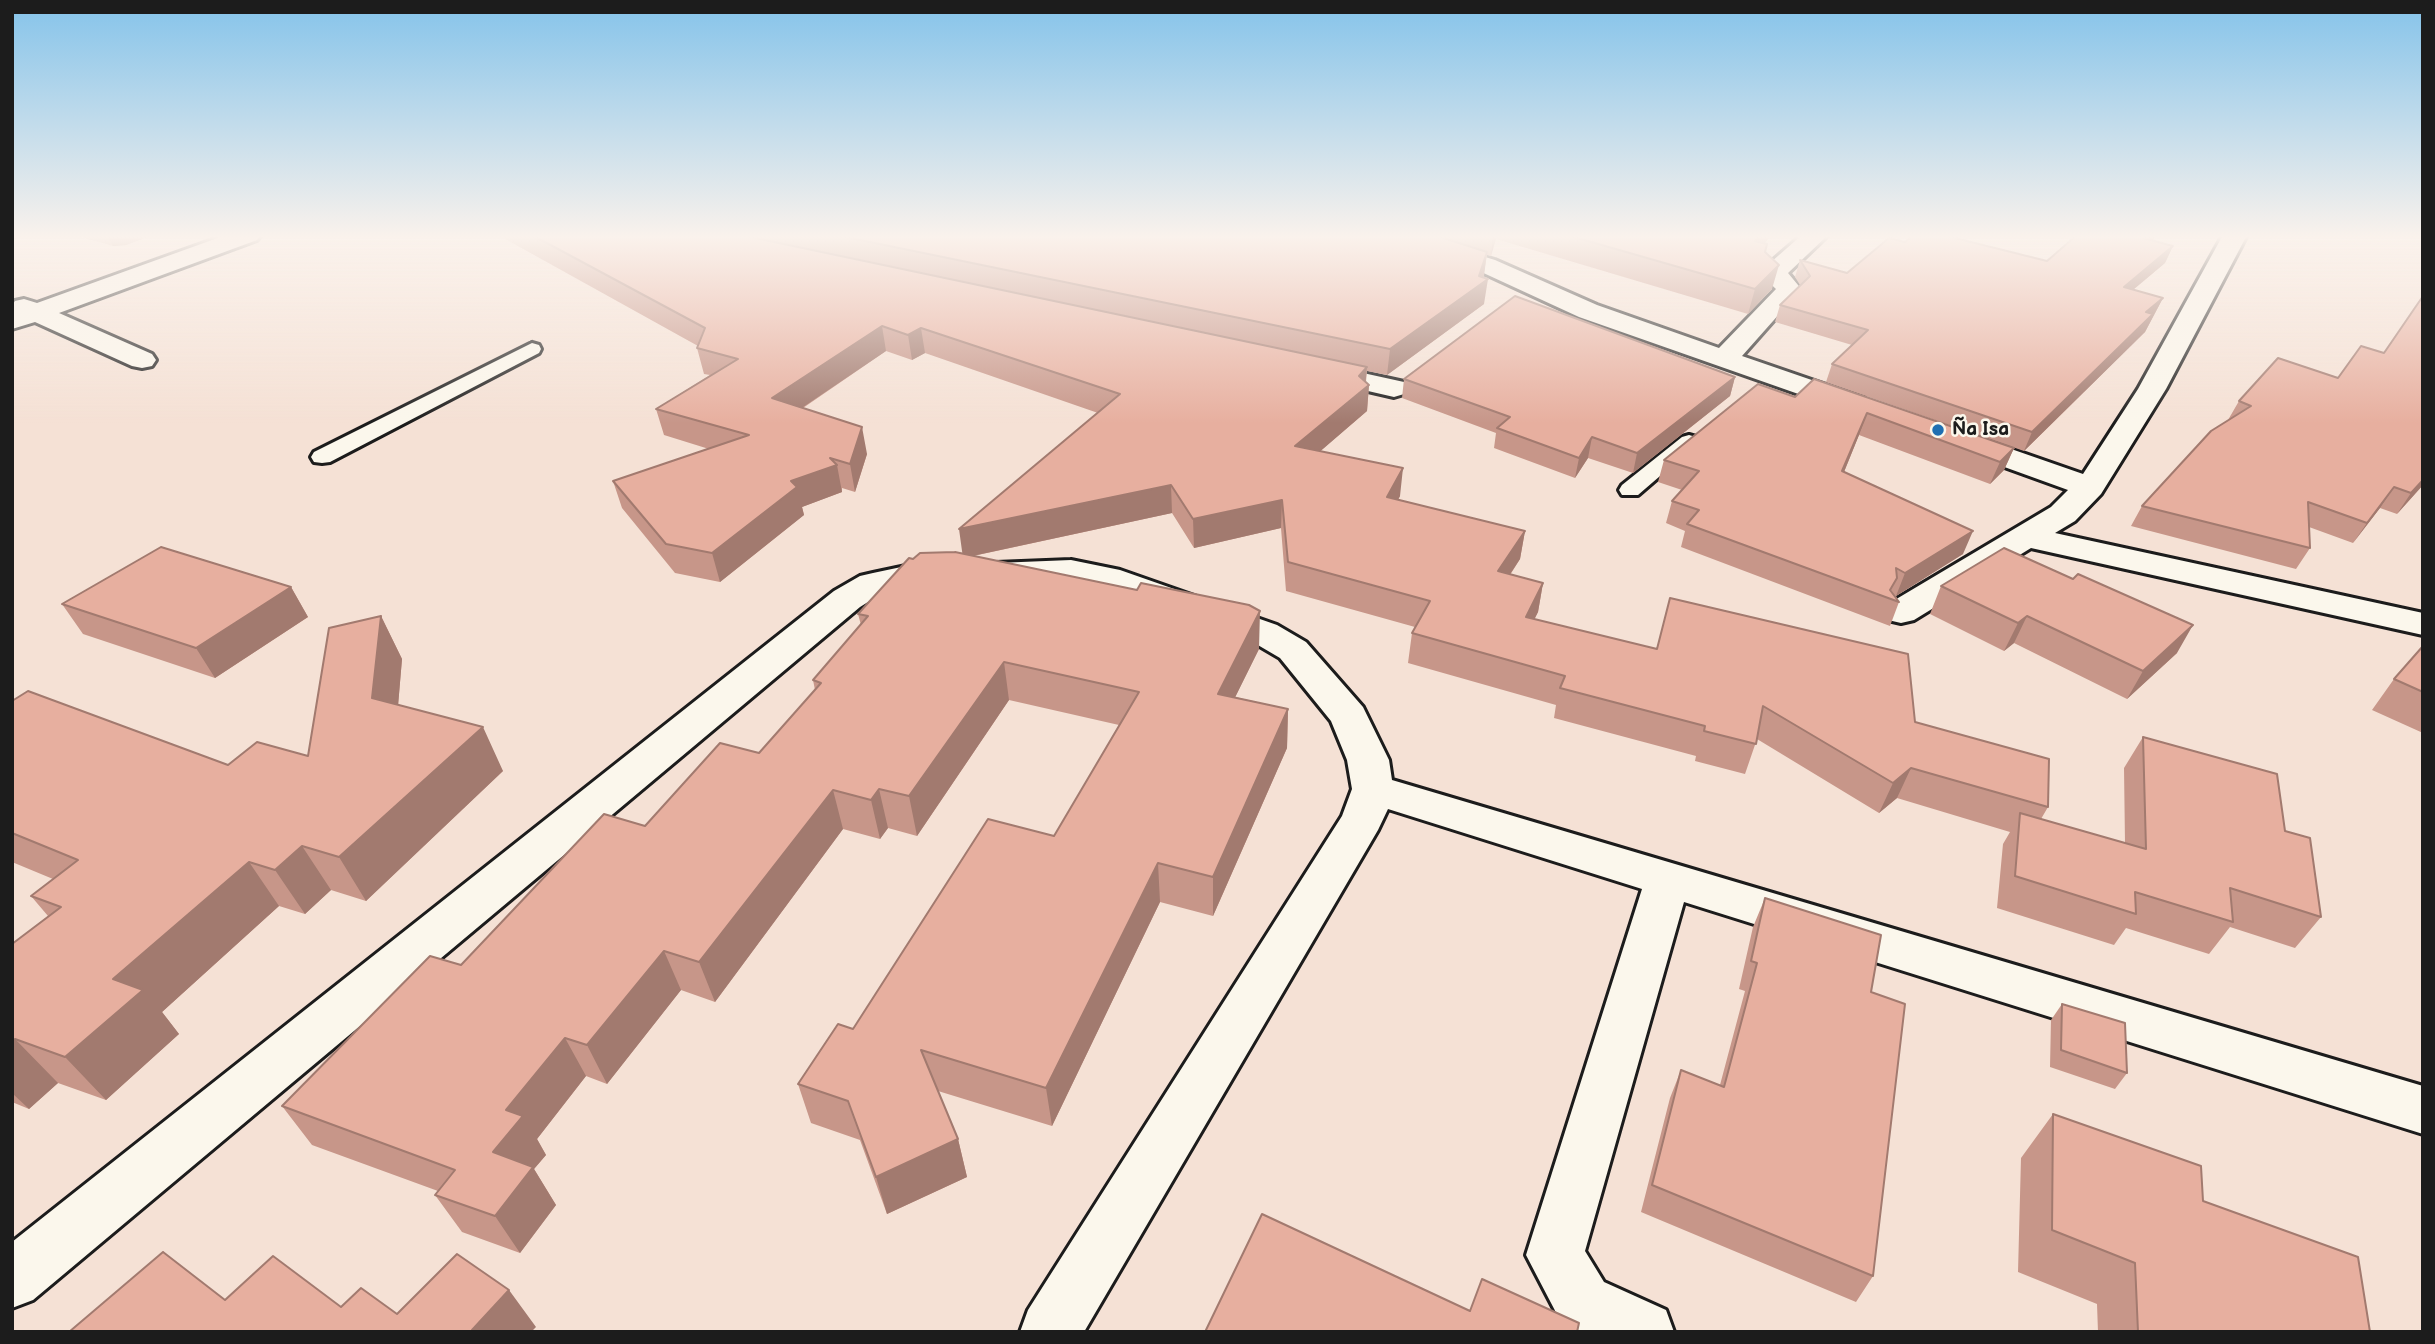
<!DOCTYPE html>
<meta charset="utf-8">
<style>
body{margin:0}
#map{position:relative;width:2435px;height:1344px;overflow:hidden;background:#f5e1d5;font-family:"Balsamiq Sans",sans-serif}
canvas{display:block}
.frame{position:absolute;inset:0;border:14px solid #1c1c1c;pointer-events:none}
</style>
<div id="map">
<canvas width="2435" height="1344"></canvas>
<div class="frame"></div>
</div>
<script>
const ctx = document.querySelector('canvas').getContext('2d');
ctx.lineJoin = 'round';
const shape = rows => new Path2D(rows.map(r => 'M' + r).join(''));
function strokePath(path, color, width, dash) { ctx.strokeStyle = color; ctx.lineWidth = width; ctx.lineCap = dash ? 'butt' : 'round'; ctx.setLineDash(dash || []); ctx.stroke(path); }
function fill(path, color) { ctx.fillStyle = color; ctx.fill(path, 'evenodd'); }
function label(font, color, halo, rows, align = 'center') {
  ctx.font = font + ' "Balsamiq Sans",sans-serif'; ctx.lineWidth = 5; ctx.setLineDash([]); ctx.textBaseline = 'middle'; ctx.strokeStyle = halo; ctx.fillStyle = color; for (const [text, x, y, turn = 0] of rows) {
    ctx.save(); ctx.translate(x, y); ctx.rotate((+turn || 0) * Math.PI / 180); ctx.textAlign = isNaN(turn) ? turn : align; if (halo) ctx.strokeText(text, 0, 0); ctx.fillText(text, 0, 0); ctx.restore();
  }
}
const service = shape([
 [532,343,539,345,541,349,539,353,330,462,322,463,314,462,311,457,314,452,532,343],
 [1689,435,1696,437,1699,441,1696,445,1638,495,1622,495,1619,490,1622,485,1682,437,1689,435]
]);
const minor = shape([
 [226,235,261,235,257,240,59,313,152,354,156,360,152,366,142,368,132,366,35,322,12,329,12,305,15,301,24,299,37,303,226,235],
 [1349,235,1399,235,1443,244,1495,260,1597,305,1719,348,1776,289,1760,274,1763,269,1802,235,1828,235,1788,273,1803,291,1799,296,1781,312,1742,356,1864,398,1869,404,1864,410,1854,413,1844,410,1579,317,1477,270,1429,255,1353,240,1349,235],
 [2223,235,2247,235,2166,389,2101,494,2075,521,2055,533,2423,613,2423,635,2031,548,1914,620,1901,623,1888,620,1883,612,1888,604,2051,507,2068,490,1949,447,1945,441,1949,435,1960,432,1971,435,2083,474,2138,389,2223,235],
 [1313,362,1404,382,1408,388,1404,394,1394,397,1303,376,1299,370,1303,364,1313,362],
 [1071,560,1120,570,1277,625,1306,642,1363,707,1389,760,1392,780,2423,1086,2423,1134,1684,902,1585,1251,1604,1282,1666,1310,1674,1332,1577,1332,1562,1324,1526,1255,1642,889,1388,809,1378,830,1084,1332,1020,1332,1028,1310,1342,816,1352,789,1347,760,1331,721,1280,658,1251,641,1101,586,1071,582,996,585,984,581,978,574,984,567,996,563,1071,560],
 [940,565,952,569,958,576,952,583,884,592,860,607,33,1300,12,1308,12,1242,834,591,860,576,873,573,906,566,940,565]
]);
const wall = shape([
 [74,235,153,235,126,245,113,246],
 [498,235,1771,235,1765,243,1765,252,1772,289,1748,314,1496,239,1491,256,1487,255,1483,278,1484,304,1387,375,1367,371,1366,382,1369,385,1367,411,1320,451,1400,496,1398,500,1525,531,1520,559,1510,575,1543,583,1538,612,1534,619,1915,722,2048,807,2041,819,2125,843,2124,768,2143,737,2285,831,2321,917,2295,948,2230,927,2209,954,2126,928,2114,945,1997,908,2003,844,2010,832,1897,798,1879,813,1757,739,1745,774,1695,761,1696,756,1554,718,1556,705,1408,663,1412,633,1415,627,1286,591,1281,528,1194,548,1172,513,973,556,1259,649,1235,697,1288,709,1287,748,1213,916,1160,902,1052,1126,938,1091,958,1139,967,1177,887,1214,860,1140,811,1123,798,1084,853,1029,1054,836,1119,725,1009,700,917,836,888,828,880,839,843,829,715,1002,681,990,607,1084,586,1076,537,1139,546,1155,534,1169,556,1205,520,1253,462,1232,435,1195,438,1191,312,1145,282,1106,461,965,645,826,759,753,815,690,813,680,861,625,858,614,913,559,963,554,1098,413,925,353,912,360,886,351,803,408,867,454,855,492,842,488,842,492,802,507,804,515,720,582,675,573,622,508,613,481,709,449,664,435,656,409,710,375,704,374,697,348,698,346],
 [2151,241,2173,246,2165,263,2133,290,2163,298,2145,332,2024,451,1826,382,1832,364,1852,345,1775,322,1780,305,1800,285,1795,277,1800,260,1847,273,1905,242,2047,261],
 [2423,296,2423,485,2397,514,2380,508,2353,543,2309,527,2310,548,2296,569,2131,526,2142,506,2228,420,2239,401,2338,378,2384,353],
 [1735,377,1730,396,1633,473,1588,458,1575,478,1494,448,1496,433,1402,398,1404,379],
 [1814,379,2014,448,2004,470,1990,484,1859,435,1844,472,1963,554,1896,596,1899,602,1890,626,1681,547,1685,531,1666,523,1672,501,1682,490,1658,482,1664,460,1795,397],
 [1941,586,2177,653,2127,699,2014,643,2004,651,1930,614],
 [291,587,308,617,215,678,83,634,62,604],
 [381,616,402,659,398,705,503,771,366,901,331,890,305,914,279,906,162,1012,179,1034,106,1100,58,1083,29,1109,12,1102,12,944,48,916,31,896,53,879,12,862,12,701,228,765,308,756],
 [2423,646,2423,733,2372,710,2394,679],
 [1765,898,1871,992,1873,1276,1856,1302,1641,1212,1670,1098,1681,1070,1720,1085,1745,991,1739,989,1753,927],
 [2062,1004,2127,1073,2115,1089,2050,1067,2051,1020],
 [2053,1114,2203,1201,2370,1332,2098,1332,2097,1304,2018,1272,2021,1158]
]);
const shadedWall = shape([
 [12,235,27,235,12,240],
 [107,235,153,235,126,245,113,246],
 [1493,235,1497,235,1491,256],
 [1759,235,1771,235,1748,264,1755,241],
 [2147,235,2158,235,2135,255,2143,238],
 [2173,246,2165,263,2116,304,2124,287],
 [1487,252,1484,276,1481,284,1488,279,1484,304,1387,375,1390,349,1479,276],
 [1779,265,1772,289,1748,314,1755,289],
 [2163,298,2145,332,2024,451,2032,432,2146,312],
 [882,326,886,351,778,424,772,398],
 [921,328,925,353,912,360,908,335],
 [1367,367,1365,388,1369,385,1367,411,1294,474,1295,446],
 [1735,377,1730,396,1633,473,1637,453],
 [1867,413,1859,435,1835,494,1842,471],
 [862,427,867,454,855,492,850,464],
 [1592,437,1588,458,1575,478,1579,458],
 [2014,448,2004,470,1990,484,2000,462],
 [837,465,842,492,802,507,804,515,720,582,712,553,791,481],
 [1403,468,1400,496,1384,525,1387,497],
 [2423,480,2423,485,2397,514,2411,493],
 [1171,485,1172,513,963,558,959,529],
 [2394,487,2380,508,2353,543,2367,523],
 [1282,500,1281,528,1194,548,1193,519],
 [1525,531,1520,559,1493,600,1498,571],
 [1973,531,1963,554,1896,596,1905,573],
 [1543,583,1538,612,1521,647,1526,617],
 [291,587,308,617,215,678,196,648],
 [1260,611,1259,649,1218,732,1218,694],
 [381,616,402,659,395,742,372,698],
 [2027,616,2014,643,2004,651,2018,623],
 [2193,625,2177,653,2127,699,2143,671],
 [1004,662,1009,700,917,836,909,796],
 [1288,709,1287,748,1213,916,1213,877],
 [483,727,503,771,366,901,339,857],
 [1911,768,1897,798,1879,813,1893,783],
 [879,789,888,828,880,839,871,800],
 [833,790,843,829,715,1002,699,962],
 [302,846,331,890,305,914,275,870],
 [249,862,279,906,162,1012,179,1034,106,1100,65,1057,113,979],
 [1158,863,1160,902,1052,1126,1046,1088],
 [664,951,681,990,607,1084,587,1045],
 [565,1038,586,1076,537,1139,546,1155,534,1169,556,1205,520,1253,495,1216,493,1152,506,1110],
 [15,1039,58,1083,29,1109,12,1093,12,1042],
 [958,1139,967,1177,887,1214,876,1177],
 [509,1290,536,1327,531,1332,473,1332,472,1330]
]);
const building = shape([
 [532,235,741,235,1367,367,1359,376,1369,385,1295,446,1403,468,1387,497,1525,531,1498,571,1543,583,1526,617,1657,649,1670,598,1908,654,1915,722,2049,759,2048,807,1911,768,1893,783,1763,706,1756,744,1704,731,1705,726,1560,688,1565,676,1412,633,1430,601,1288,562,1282,500,1193,519,1171,485,959,529,1120,394,921,328,908,335,882,326,772,398,862,427,850,464,830,458,837,465,791,481,797,487,712,553,666,544,613,481,749,435,656,409,738,359,697,348,705,328,532,235],
 [836,235,1434,235,1487,252,1479,276,1488,279,1390,349,836,235],
 [1567,235,1759,235,1755,241,1767,244,1765,252,1779,265,1755,289,1567,235],
 [1914,235,1943,235,2047,261,2077,235,2147,235,2143,238,2173,246,2124,287,2163,298,2146,312,2153,314,2032,432,1832,364,1868,330,1780,305,1810,276,1800,260,1847,273,1889,238,1905,242,1914,235],
 [1515,296,1735,377,1637,453,1592,437,1579,458,1497,428,1510,417,1404,379,1515,296],
 [2423,296,2423,480,2411,493,2394,487,2367,523,2308,502,2310,548,2142,506,2211,431,2251,406,2239,401,2278,358,2338,378,2361,346,2384,353,2423,296],
 [1814,379,2014,448,2000,462,1867,413,1842,471,1973,531,1905,573,1896,568,1897,578,1890,590,1899,602,1687,524,1699,510,1672,501,1699,471,1664,460,1758,384,1795,397,1814,379],
 [161,547,291,587,196,648,62,604,161,547],
 [2004,548,2073,579,2078,574,2193,625,2143,671,2027,616,2018,623,1941,586,2004,548],
 [955,552,1137,590,1141,583,1249,605,1260,611,1218,694,1288,709,1213,877,1158,863,1046,1088,921,1050,958,1139,876,1177,848,1101,798,1084,838,1024,853,1029,988,819,1054,836,1139,692,1004,662,909,796,879,789,871,800,833,790,699,962,664,951,587,1045,565,1038,506,1110,523,1116,493,1152,533,1167,495,1216,435,1195,455,1170,282,1106,430,956,461,965,604,814,645,826,720,743,759,753,821,683,813,680,868,616,858,614,909,558,913,559,920,553,955,552],
 [381,616,372,698,483,727,339,857,302,846,275,870,249,862,113,979,143,990,65,1057,15,1039,12,1042,12,944,61,907,31,896,78,860,12,833,12,701,28,691,228,765,257,742,308,756,329,628,381,616],
 [2423,646,2423,692,2394,679,2423,646],
 [2143,737,2277,774,2285,831,2310,838,2321,917,2230,888,2233,922,2135,892,2136,914,2015,876,2020,813,2146,849,2143,737],
 [1765,898,1881,935,1871,992,1905,1004,1873,1276,1652,1185,1681,1070,1724,1087,1757,963,1751,961,1765,898],
 [2062,1004,2125,1023,2127,1073,2061,1050,2062,1004],
 [2053,1114,2201,1166,2203,1201,2358,1257,2370,1332,2138,1332,2135,1263,2052,1230,2053,1114],
 [1262,1214,1470,1311,1482,1279,1579,1323,1577,1332,1205,1332,1262,1214],
 [163,1252,225,1300,273,1256,341,1307,361,1288,397,1314,457,1254,509,1290,472,1330,474,1332,69,1332,163,1252]
]);
const markers = [
 [1938,430,7,"#1f6fb2"]
];
const farPoinames = [
 ["Ña Isa",1952,430]
];
strokePath(service, '#1c1c1c', 6);
strokePath(minor, '#1c1c1c', 6);
fill(service, '#fbf7ec');
fill(minor, '#fbf7ec');
fill(wall, '#c79689');
fill(shadedWall, '#a27a6f');
fill(building, '#e7af9f');
strokePath(building, '#a27a6f', 2);
const sky = ctx.createLinearGradient(0, 0, 0, 423);
sky.addColorStop(0, '#84c3ea');
sky.addColorStop(0.56, '#faf2ec');
sky.addColorStop(1, '#faf2ec00');
ctx.fillStyle = sky;
ctx.fillRect(0, 0, 2435, 423);
for (const [x, y, r, color] of markers) { const dot = new Path2D(); dot.arc(x, y, r, 0, 2 * Math.PI); ctx.fillStyle = color; ctx.fill(dot); strokePath(dot, '#fbf7ec', 2.5); }
label('bold 19px', '#1c1c1c', '#fbf7ec', farPoinames, 'left');
</script>
